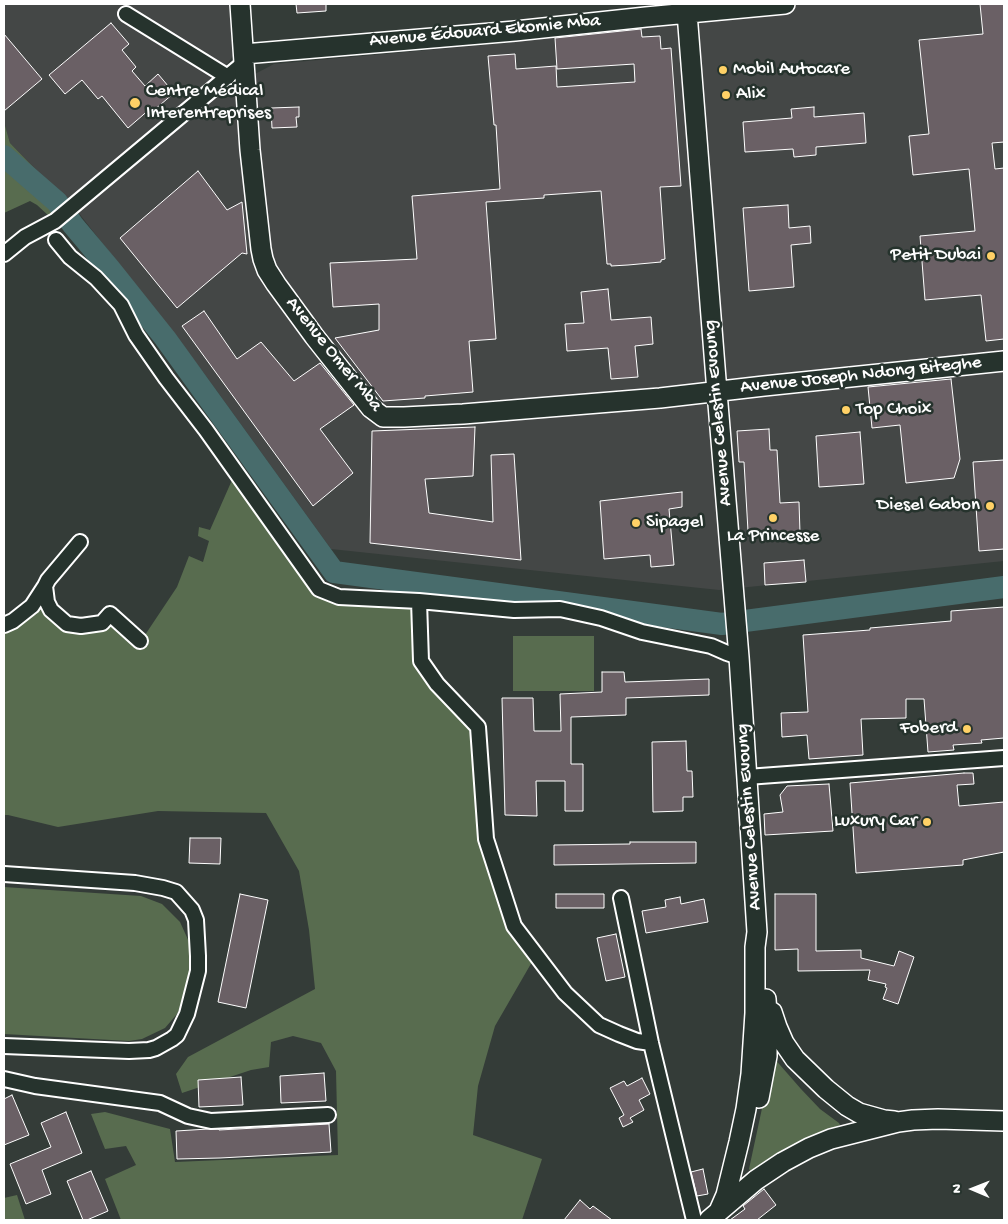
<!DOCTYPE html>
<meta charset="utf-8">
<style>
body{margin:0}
#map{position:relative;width:1008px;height:1224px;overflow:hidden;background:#343c38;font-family:"Gochi Hand",sans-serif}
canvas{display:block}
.frame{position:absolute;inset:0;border:5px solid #fff;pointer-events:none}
.north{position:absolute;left:948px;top:1164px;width:50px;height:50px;-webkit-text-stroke:4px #26332d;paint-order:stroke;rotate:271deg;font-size:14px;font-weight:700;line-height:20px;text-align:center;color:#fff}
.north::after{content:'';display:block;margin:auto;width:18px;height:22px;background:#fff;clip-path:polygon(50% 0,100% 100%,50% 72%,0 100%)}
</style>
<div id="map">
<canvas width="1008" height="1224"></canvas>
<div class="frame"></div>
<div class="north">N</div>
</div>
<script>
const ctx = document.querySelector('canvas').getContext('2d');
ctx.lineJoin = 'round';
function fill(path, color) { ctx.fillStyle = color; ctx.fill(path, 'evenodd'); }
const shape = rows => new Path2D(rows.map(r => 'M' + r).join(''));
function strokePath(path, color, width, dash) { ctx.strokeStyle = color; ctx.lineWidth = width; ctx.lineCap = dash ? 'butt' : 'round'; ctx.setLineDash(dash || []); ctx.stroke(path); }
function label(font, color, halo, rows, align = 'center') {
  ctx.font = font + ' "Gochi Hand",sans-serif'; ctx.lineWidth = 5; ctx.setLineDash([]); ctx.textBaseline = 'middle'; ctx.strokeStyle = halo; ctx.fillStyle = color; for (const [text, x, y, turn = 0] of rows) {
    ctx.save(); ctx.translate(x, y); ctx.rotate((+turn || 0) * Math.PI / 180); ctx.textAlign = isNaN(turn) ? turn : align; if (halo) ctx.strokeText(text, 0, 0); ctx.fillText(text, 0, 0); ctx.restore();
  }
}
const built = shape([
 [4,4,229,4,233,56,215,81,67,202,10,143,4,122],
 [687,4,1004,4,1004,561,719,590,331,549,206,376,78,212,213,96,274,64,506,43,659,24]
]);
const green = shape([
 [4,122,10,143,67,202,50,217,37,205,30,201,4,213],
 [236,471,320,589,419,601,421,661,478,727,486,839,514,926,536,955,495,1026,478,1086,473,1135,542,1159,522,1220,304,1220,303,1219,280,1220,121,1220,105,1179,136,1165,126,1146,105,1149,91,1114,105,1112,170,1129,175,1162,338,1155,336,1071,321,1043,293,1036,271,1042,269,1067,251,1070,182,1093,176,1074,188,1057,315,989,309,930,299,871,266,813,158,811,58,827,8,815,4,815,4,625,32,606,47,602,67,624,110,614,141,641,177,587,189,556,203,562,209,541,198,536,199,527,210,530],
 [513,636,594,636,594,691,513,691],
 [4,887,141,896,162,904,180,922,190,944,191,973,185,998,177,1014,165,1028,142,1039,129,1041,4,1034],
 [773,1057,801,1089,820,1109,839,1123,840,1125,804,1140,768,1160,751,1172,749,1169],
 [17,1195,25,1220,4,1220,4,1198]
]);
const river = shape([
 [4,156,57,202,73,225,110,269,165,338,334,572,722,624,1004,587]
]);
const building = shape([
 [296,4,326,4,326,11,297,13,296,4],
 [980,4,1004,4,1004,142,992,143,995,169,1004,168,1004,339,986,341,981,295,925,300,920,236,975,231,969,169,913,175,909,136,929,134,919,40,983,34,980,4],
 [111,23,129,44,122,50,136,67,132,71,145,86,158,74,174,93,153,111,151,108,128,128,102,96,98,99,82,80,65,94,49,75,111,23],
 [641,29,642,37,660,36,661,49,671,48,681,186,660,187,665,259,661,260,661,262,628,265,611,266,611,264,607,264,601,191,544,195,544,198,486,202,496,339,469,341,473,392,425,396,425,398,383,401,335,338,379,330,379,304,333,307,330,263,417,259,412,196,500,189,496,125,494,125,488,56,515,54,516,69,556,66,557,87,635,82,634,64,557,69,555,38,641,29],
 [4,34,42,79,4,111,4,34],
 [299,107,299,117,296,117,297,127,272,128,271,108,299,107],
 [814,107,814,117,864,113,866,143,816,147,816,155,794,157,793,149,745,152,743,122,792,118,791,109,814,107],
 [198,171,227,210,242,202,247,254,242,253,177,308,120,238,198,171],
 [788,205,789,228,810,226,811,243,791,245,794,287,749,291,743,208,788,205],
 [608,289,611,320,651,317,653,344,635,346,638,377,611,379,608,348,567,351,565,324,584,323,581,292,608,289],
 [204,311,237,359,261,342,294,381,320,363,354,405,320,429,353,473,313,506,182,326,204,311],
 [951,379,960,459,954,478,906,483,900,425,872,428,868,387,951,379],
 [475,427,473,476,425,479,429,513,493,522,491,455,514,454,521,560,370,543,372,431,475,427],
 [769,429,770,450,777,450,780,503,799,502,800,533,760,535,759,531,748,531,744,462,739,462,737,431,769,429],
 [860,432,864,484,819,487,816,436,860,432],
 [1004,460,1004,549,979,551,973,462,1004,460],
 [682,492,682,507,669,509,674,565,651,567,650,555,604,559,600,501,682,492],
 [804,560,806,582,765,585,764,563,804,560],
 [1004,607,1004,738,981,740,982,743,953,745,954,750,928,752,924,699,906,699,906,718,861,719,863,755,809,759,807,735,782,737,781,713,808,712,803,635,870,630,870,628,951,621,951,611,1004,607],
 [602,672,624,672,625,682,709,679,709,695,626,698,626,715,571,717,571,764,583,764,583,811,565,811,565,781,536,781,537,816,505,815,502,698,533,698,534,731,561,731,560,694,602,692,602,672],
 [686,741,687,771,692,771,693,797,683,797,683,811,653,812,652,742,686,741],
 [964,773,973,773,974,784,957,785,959,806,1004,802,1004,852,963,860,963,865,856,873,850,783,964,773],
 [829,784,833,831,765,835,764,814,783,812,780,795,787,786,829,784],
 [190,838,221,838,220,864,189,863,190,838],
 [630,842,696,842,696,863,554,865,554,845,630,844,630,842],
 [240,894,268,900,246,1008,218,1002,240,894],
 [556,894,604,894,604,908,556,908,556,894],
 [775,894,816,894,816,951,861,950,861,958,894,966,899,951,914,957,898,1004,883,999,887,988,885,987,886,984,868,980,870,970,798,971,798,949,775,950,775,894],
 [680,897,681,904,704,899,708,922,646,933,642,911,666,907,665,900,680,897],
 [616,934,625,977,606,981,597,938,616,934],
 [324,1073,326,1101,281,1103,280,1076,324,1073],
 [241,1077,243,1105,199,1107,198,1080,241,1077],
 [642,1078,650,1094,639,1100,644,1110,630,1118,633,1122,623,1127,619,1118,624,1115,610,1088,624,1081,627,1086,642,1078],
 [12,1095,29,1135,4,1145,4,1099,12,1095],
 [66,1112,82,1153,42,1170,51,1194,26,1204,10,1164,51,1147,41,1123,66,1112],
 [329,1124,331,1152,220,1158,177,1159,176,1131,208,1129,219,1129,219,1130,329,1124],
 [703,1169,708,1194,697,1196,691,1172,703,1169],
 [91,1171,108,1211,87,1220,83,1220,67,1181,91,1171],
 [764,1189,776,1205,757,1220,730,1220,745,1209,743,1206,764,1189],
 [580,1200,590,1209,593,1206,612,1220,564,1220,580,1200]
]);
const street = shape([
 [126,14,228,77],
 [56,240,70,257,96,278,121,305,136,335,166,378,206,430,319,589,339,597,419,601,514,610,560,609,601,618,642,632,711,646,727,653,739,657],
 [4,254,25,237,55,221,245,62],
 [45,586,47,602,51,610,67,624,81,626,102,623,110,614,140,641],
 [419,601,421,661,437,684,478,727,486,839,514,926,565,993,599,1025,619,1034,637,1041,651,1043],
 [4,625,13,621,32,606,45,586,48,580,80,542],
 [747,777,1004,758],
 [4,874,135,883,163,888,176,892,192,910,196,920,198,956,198,971,187,1014,177,1035,172,1039,156,1048,149,1050,129,1051,4,1046],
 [621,898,651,1043,694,1220],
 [4,1079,35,1086,160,1103,188,1116,211,1121,328,1115]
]);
const secondary = shape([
 [240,4,250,150,261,249,263,259,267,270,276,284,314,336,371,408,383,417,404,417,463,414,660,398,764,386,1004,361],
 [687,13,717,392,739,657,757,932,755,947,755,1013,751,1074,746,1109,739,1142,726,1195,719,1211],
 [244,54,515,31,646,17,785,4],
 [772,1012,777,1027,784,1043,795,1059,826,1089,847,1106,859,1113,884,1120,894,1121],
 [759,1098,767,1056,767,1014,766,999],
 [709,1220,756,1180,783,1162,809,1148,831,1139,898,1122,913,1120,938,1119,1004,1121]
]);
const markers = [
 [723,70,5,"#ffd166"],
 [726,95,5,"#ffd166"],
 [135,103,6,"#ffd166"],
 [991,256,5,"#ffd166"],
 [846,410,5,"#ffd166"],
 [990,506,5,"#ffd166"],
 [773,518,5,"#ffd166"],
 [636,523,5,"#ffd166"],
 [967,729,5,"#ffd166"],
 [927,822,5,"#ffd166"]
];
const streetNames = [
 ["Avenue Édouard Ekomie Mba",485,32,-5],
 ["Avenue Omer Mba",333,355,51],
 ["Avenue Joseph Ndong Biteghe",861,376,-6],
 ["Avenue Celestin Evoung",719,413,-95],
 ["Avenue Celestin Evoung",750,817,-94]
];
const poiNames = [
 ["Mobil Autocare",733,70],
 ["Centre Médical",146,92],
 ["Interentreprises",146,114],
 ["Alix",736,95],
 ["Petit Dubai",981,256,"right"],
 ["Top Choix",856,410],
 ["Diesel Gabon",980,506,"right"],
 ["Sipagel",646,523],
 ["La Princesse",773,537,"center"],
 ["Foberd",957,729,"right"],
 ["Luxury Car",917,822,"right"]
];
fill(built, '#444746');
fill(green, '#586c4f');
strokePath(river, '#486c6c', 22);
fill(building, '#6a6065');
strokePath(building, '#fff', 1);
strokePath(street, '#fff', 18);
strokePath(secondary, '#fff', 22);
strokePath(street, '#26332d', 14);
strokePath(secondary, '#26332d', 19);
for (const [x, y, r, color] of markers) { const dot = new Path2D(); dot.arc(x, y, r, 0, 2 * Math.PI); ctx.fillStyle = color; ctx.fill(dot); strokePath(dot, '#26332d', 2); }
label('19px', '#fff', '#26332d', streetNames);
label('19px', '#fff', '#26332d', poiNames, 'left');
</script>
